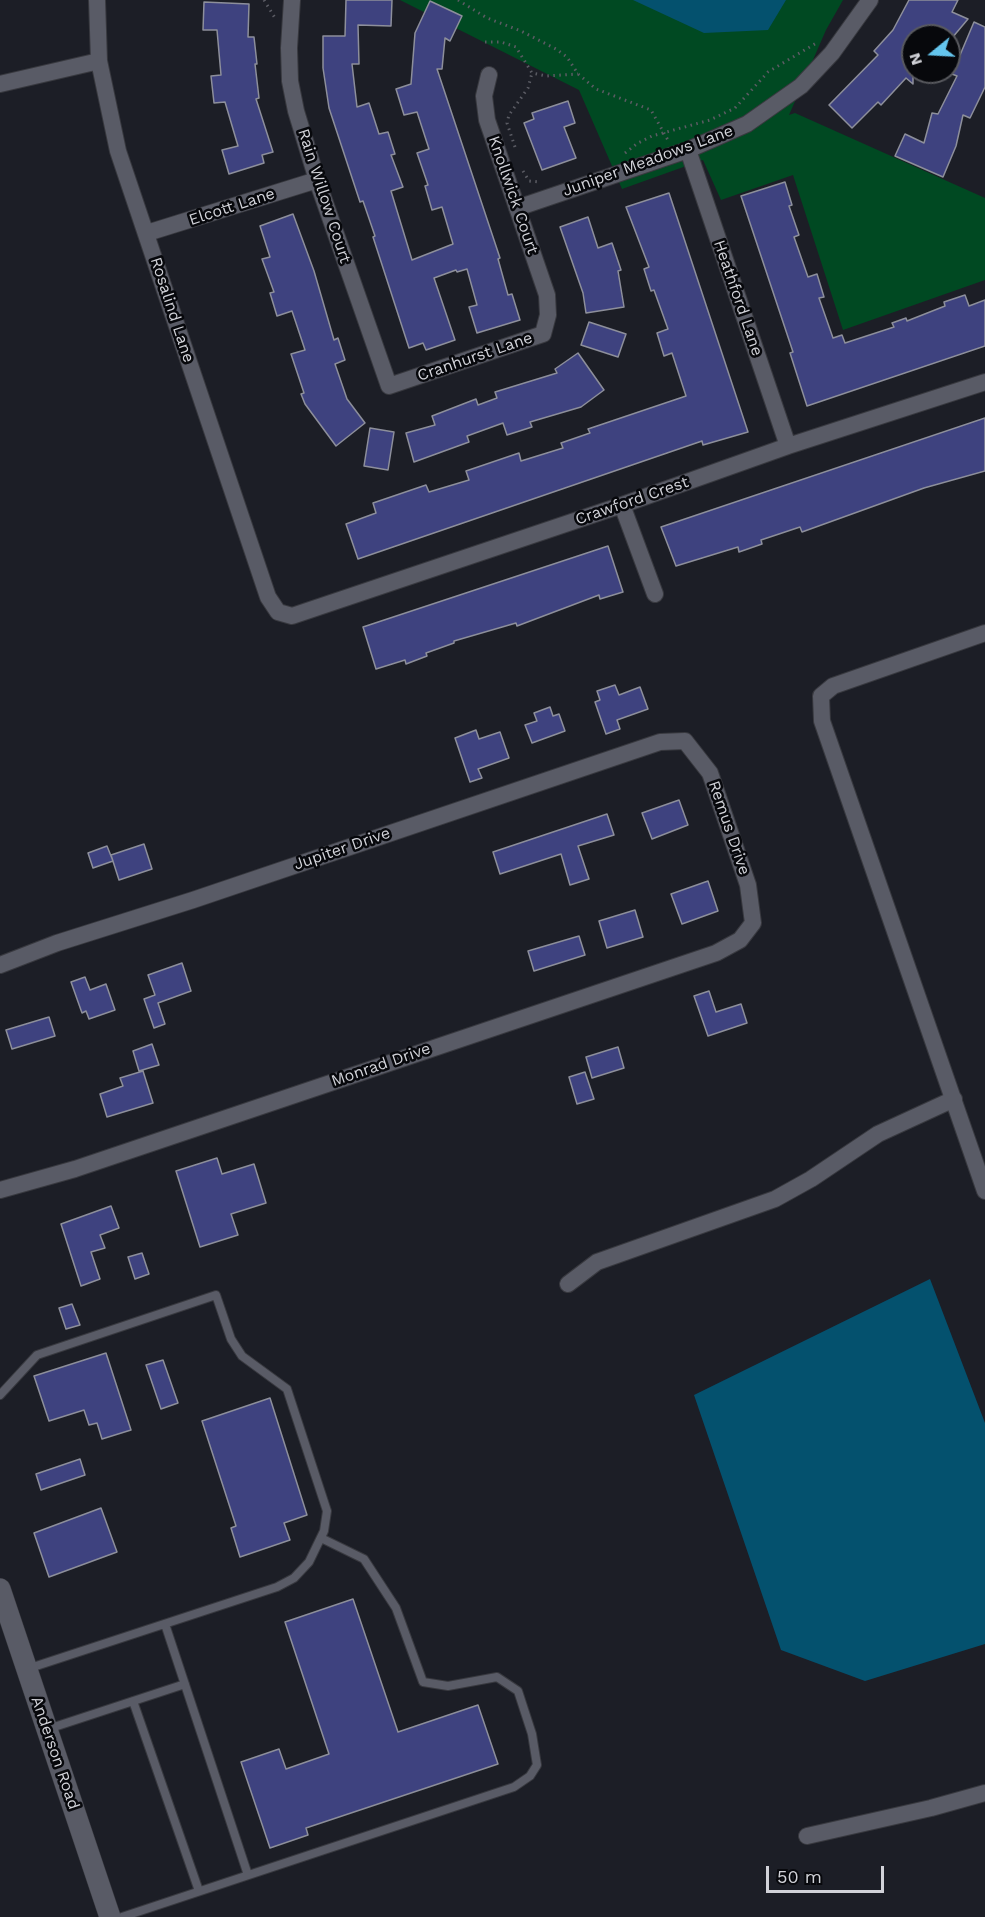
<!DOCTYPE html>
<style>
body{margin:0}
#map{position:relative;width:985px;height:1917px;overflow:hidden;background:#1c1e26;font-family:"Work Sans",sans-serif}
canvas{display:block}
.north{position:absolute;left:901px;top:24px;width:60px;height:60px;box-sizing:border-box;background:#07080c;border:2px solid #58595e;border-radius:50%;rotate:252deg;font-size:16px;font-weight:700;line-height:24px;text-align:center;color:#d2d3d9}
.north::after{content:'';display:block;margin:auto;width:21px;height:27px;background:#64c5ee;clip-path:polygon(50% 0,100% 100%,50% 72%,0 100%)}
.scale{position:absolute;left:766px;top:1866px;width:118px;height:27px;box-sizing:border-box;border:3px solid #d2d3d9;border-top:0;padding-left:8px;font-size:18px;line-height:21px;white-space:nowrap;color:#d2d3d9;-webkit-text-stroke:4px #07080c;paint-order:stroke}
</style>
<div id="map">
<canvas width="985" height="1917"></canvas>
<div class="north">N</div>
<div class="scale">50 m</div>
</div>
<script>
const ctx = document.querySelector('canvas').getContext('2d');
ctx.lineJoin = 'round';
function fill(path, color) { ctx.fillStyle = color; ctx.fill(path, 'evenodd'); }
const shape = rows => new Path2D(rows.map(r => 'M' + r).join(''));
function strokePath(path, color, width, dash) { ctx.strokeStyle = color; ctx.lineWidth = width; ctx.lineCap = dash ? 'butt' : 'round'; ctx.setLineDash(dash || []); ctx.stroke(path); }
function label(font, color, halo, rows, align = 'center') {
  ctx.font = font + ' "Work Sans",sans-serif'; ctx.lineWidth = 5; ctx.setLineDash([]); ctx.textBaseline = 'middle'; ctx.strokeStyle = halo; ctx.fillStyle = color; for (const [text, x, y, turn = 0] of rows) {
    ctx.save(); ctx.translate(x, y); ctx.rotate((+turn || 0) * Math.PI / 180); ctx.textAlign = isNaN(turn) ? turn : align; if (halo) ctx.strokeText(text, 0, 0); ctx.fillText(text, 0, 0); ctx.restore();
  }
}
const green = shape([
 [400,0,843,0,826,30,789,115,795,113,985,198,985,280,843,330,793,175,721,200,703,160,622,189,579,90]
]);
const water = shape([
 [633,0,786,0,768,30,704,33],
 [930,1279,985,1423,985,1644,865,1681,781,1650,694,1395]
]);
const building = shape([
 [346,0,392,0,391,26,358,25,359,64,352,64,357,107,369,103,379,134,388,132,395,154,391,155,403,187,391,191,412,260,453,244,442,207,432,210,425,186,428,185,417,153,429,149,417,112,404,115,396,89,411,84,415,33,430,1,462,16,450,41,445,38,442,69,437,69,500,258,498,259,508,295,512,294,520,320,477,333,469,307,477,305,467,269,457,272,456,270,434,278,455,340,426,350,423,343,409,348,373,237,375,236,363,201,360,202,329,108,323,68,323,36,345,36,346,0],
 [909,0,958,0,952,12,968,19,952,38,913,36,913,84,906,78,881,105,878,102,852,128,829,105,878,55,874,51,893,30,909,0],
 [204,2,249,4,248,37,254,37,257,64,255,64,259,98,256,99,273,152,262,155,264,163,229,174,222,150,238,146,225,102,214,103,211,76,221,75,217,30,203,30,204,2],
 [974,22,985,27,985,87,970,118,963,115,956,146,943,177,895,156,905,134,924,143,932,113,938,114,957,76,952,74,974,22],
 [568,101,575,123,564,127,576,158,542,170,524,123,534,119,532,113,568,101],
 [785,182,792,205,789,206,799,235,794,237,808,277,817,274,824,297,819,298,833,338,842,335,845,343,894,327,892,323,906,318,907,321,945,306,944,302,965,295,969,306,985,300,985,346,807,406,790,353,793,352,741,196,785,182],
 [669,193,748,432,703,445,702,441,358,559,346,524,376,513,373,503,426,485,429,492,469,480,466,471,519,453,521,461,563,448,561,443,590,433,588,429,686,396,672,353,664,356,657,333,668,329,654,290,651,291,644,269,649,267,626,207,669,193],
 [293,214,314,271,334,340,338,338,345,360,335,364,347,399,365,423,336,446,305,404,301,394,304,393,291,354,305,350,292,311,277,316,270,293,274,292,262,259,270,257,260,226,293,214],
 [588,217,598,248,612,243,621,270,618,271,624,307,586,313,583,293,560,227,588,217],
 [589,322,626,334,618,357,581,345,589,322],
 [578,353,604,390,581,407,530,422,532,427,507,435,503,423,467,436,469,442,414,462,406,433,435,425,432,416,476,399,478,405,497,398,495,392,557,373,555,369,578,353],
 [985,418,985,471,924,488,802,532,800,527,761,540,762,544,739,552,738,547,676,566,661,527,985,418],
 [370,428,394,432,388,470,364,466,370,428],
 [608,546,623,592,600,599,599,595,517,626,516,623,454,641,454,643,426,653,427,656,406,664,405,660,376,669,363,627,608,546],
 [615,685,619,695,640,687,648,709,617,720,620,729,606,734,595,702,600,700,597,691,615,685],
 [550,707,553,716,559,714,565,731,532,743,525,725,537,721,534,713,550,707],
 [476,730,479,739,500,732,509,758,478,769,482,778,470,782,455,738,476,730],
 [679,800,688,825,652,839,642,813,679,800],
 [607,814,614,835,578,846,589,879,570,885,561,854,500,874,493,852,607,814],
 [144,844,152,869,119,880,111,855,144,844],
 [107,846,113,861,93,868,88,853,107,846],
 [708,881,718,911,682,924,671,894,708,881],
 [635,910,643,937,607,948,599,921,635,910],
 [579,936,585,955,534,971,528,951,579,936],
 [182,963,191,991,158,1003,165,1024,154,1028,144,999,155,995,148,975,182,963],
 [85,977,90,990,106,984,115,1010,89,1019,86,1011,82,1013,71,982,85,977],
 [709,991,716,1012,741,1004,747,1023,708,1036,694,996,709,991],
 [49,1017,55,1036,12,1049,6,1030,49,1017],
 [152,1044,159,1065,139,1071,133,1051,152,1044],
 [618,1047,624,1068,592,1078,586,1057,618,1047],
 [143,1071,153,1103,107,1117,100,1094,123,1086,120,1078,143,1071],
 [585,1072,594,1099,577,1104,569,1077,585,1072],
 [217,1158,222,1174,254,1164,266,1203,231,1214,238,1235,200,1247,176,1171,217,1158],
 [111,1206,119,1228,100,1235,105,1248,91,1252,100,1279,81,1286,61,1224,111,1206],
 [142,1253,149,1274,135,1279,128,1257,142,1253],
 [72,1304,80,1325,66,1329,59,1308,72,1304],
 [106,1353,131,1430,102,1439,97,1423,89,1425,84,1410,49,1421,34,1376,106,1353],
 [163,1360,178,1403,161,1409,146,1365,163,1360],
 [270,1398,307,1515,284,1523,290,1540,240,1557,231,1528,236,1526,202,1421,270,1398],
 [80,1459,85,1475,41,1490,36,1474,80,1459],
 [101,1508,117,1552,49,1577,34,1533,101,1508],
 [353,1599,398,1732,478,1705,498,1764,306,1828,308,1835,270,1848,241,1762,279,1749,286,1769,329,1754,285,1622,353,1599]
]);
const path = shape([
 [264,0,275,18],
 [458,0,487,18,521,31,556,49,567,57,578,74,596,89,651,110,669,142],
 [485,42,501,42,516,47,532,73,546,76,578,74],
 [515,147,507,123,509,115,528,88,532,73],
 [625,153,638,143,652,136,710,120,735,108,768,72,818,42],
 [523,171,529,181,540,182]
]);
const service = shape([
 [0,1395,37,1355,216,1295,231,1339,242,1356,287,1389,327,1511,324,1531,309,1562,294,1578,277,1587,27,1669],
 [165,1624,248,1875],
 [133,1701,199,1891],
 [48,1729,185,1684],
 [122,1917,514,1787,530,1776,537,1765,532,1734,518,1691,497,1677,448,1686,423,1682,396,1608,364,1559,321,1538]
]);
const minor = shape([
 [97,0,99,61,118,151,268,597,278,612,292,616,622,505,788,446,985,382],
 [292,0,289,48,290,81,296,111,317,180,389,386,543,334,548,315,547,295,487,120,484,96,489,75],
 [0,84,99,61],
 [688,150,788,446],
 [517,208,688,150,747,124,801,86,832,53,870,0],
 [147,233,317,180],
 [622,505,655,594],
 [985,633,833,686,821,696,822,721,985,1191],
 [0,965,57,943,193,900,660,742,685,741,710,773,748,885,753,923,740,940,716,953,75,1169,0,1190],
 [568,1284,597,1262,775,1199,811,1179,878,1134,954,1099],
 [807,1836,931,1808,985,1793]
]);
const tertiary = shape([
 [0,1589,110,1917]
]);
const streetNames = [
 ["Juniper Meadows Lane",648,161,-20],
 ["Knollwick Court",513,195,71],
 ["Rain Willow Court",324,196,72],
 ["Elcott Lane",232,207,-18],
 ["Heathford Lane",738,298,71],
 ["Rosalind Lane",172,310,72],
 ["Cranhurst Lane",475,357,-19],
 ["Crawford Crest",632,501,-19],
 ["Remus Drive",729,828,71],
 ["Jupiter Drive",342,849,-19],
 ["Monrad Drive",381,1065,-19],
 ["Anderson Road",55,1753,71]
];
fill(green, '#004922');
fill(water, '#04516e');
fill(building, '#3e427f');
strokePath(building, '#8d8f9b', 1.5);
strokePath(service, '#38393f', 10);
strokePath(minor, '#38393f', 18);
strokePath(tertiary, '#38393f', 22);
strokePath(path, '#5b5c64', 3, [1.5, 4.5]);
strokePath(service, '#595b66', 8);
strokePath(minor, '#595b66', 16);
strokePath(tertiary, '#595b66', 21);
label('16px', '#d2d3d9', '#07080c', streetNames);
</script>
